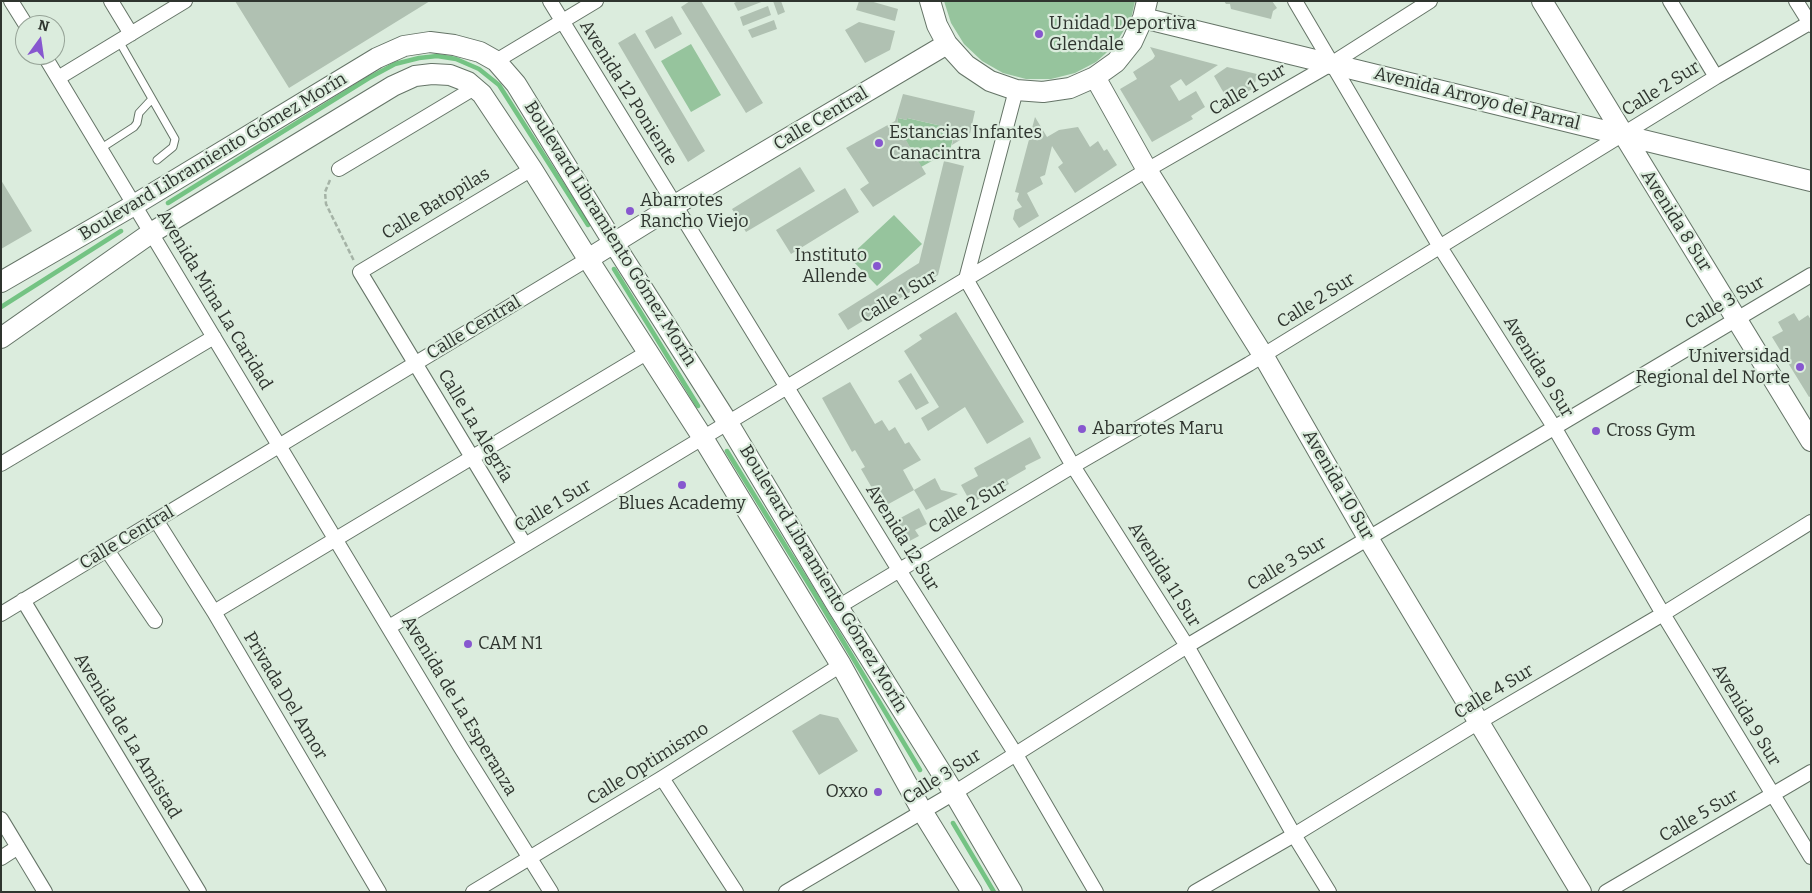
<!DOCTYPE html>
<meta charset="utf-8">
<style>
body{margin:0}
#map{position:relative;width:1812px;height:893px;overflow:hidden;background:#dbecdd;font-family:Bitter,serif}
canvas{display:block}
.frame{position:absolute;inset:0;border:2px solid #2f352f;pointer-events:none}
.north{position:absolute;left:15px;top:15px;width:50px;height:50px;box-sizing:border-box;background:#dbecdd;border:1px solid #96a397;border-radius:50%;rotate:14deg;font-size:14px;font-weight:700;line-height:20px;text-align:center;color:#2f352f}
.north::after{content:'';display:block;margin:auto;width:18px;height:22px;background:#8757cf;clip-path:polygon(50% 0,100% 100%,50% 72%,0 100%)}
</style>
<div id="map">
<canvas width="1812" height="893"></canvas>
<div class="frame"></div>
<div class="north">N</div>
</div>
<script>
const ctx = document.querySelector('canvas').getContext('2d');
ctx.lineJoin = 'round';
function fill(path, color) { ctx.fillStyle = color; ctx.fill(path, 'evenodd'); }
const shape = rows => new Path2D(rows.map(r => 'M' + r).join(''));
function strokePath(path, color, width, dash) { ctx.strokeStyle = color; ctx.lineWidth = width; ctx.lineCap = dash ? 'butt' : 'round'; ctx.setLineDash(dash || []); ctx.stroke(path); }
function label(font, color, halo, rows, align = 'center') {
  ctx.font = font + ' Bitter,serif'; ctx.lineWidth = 4.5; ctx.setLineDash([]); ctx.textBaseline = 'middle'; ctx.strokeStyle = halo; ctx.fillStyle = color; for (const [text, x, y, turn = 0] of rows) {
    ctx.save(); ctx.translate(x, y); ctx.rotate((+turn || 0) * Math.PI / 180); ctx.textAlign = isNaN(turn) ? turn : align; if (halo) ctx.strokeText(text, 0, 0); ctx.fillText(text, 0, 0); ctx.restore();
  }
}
const green = shape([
 [944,1,1135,1,1131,19,1114,46,1096,62,1075,73,1051,79,1026,79,1003,73,982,61,964,44,951,23],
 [691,44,721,95,691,112,661,61],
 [898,118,907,120,907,118,955,129,950,151,921,167,897,125],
 [894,215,922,244,877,286,849,257]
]);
const stream = shape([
 [168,203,369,78,395,64,419,58,437,56,456,59,479,69,499,85,588,225],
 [614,269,698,406],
 [1,307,121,231],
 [727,451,813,591,920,770],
 [953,823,994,892]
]);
const building = shape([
 [235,1,430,1,289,88],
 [690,1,701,1,763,103,746,113,681,7],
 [738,1,764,1,738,11,734,3],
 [773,1,781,1,785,12,778,15],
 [859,1,870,1,898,9,895,21,856,10],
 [1224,1,1272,1,1277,8,1273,11,1271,19,1231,9,1230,4,1226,4],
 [768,6,771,15,743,26,740,17],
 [672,16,682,34,655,49,645,31],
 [774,20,777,29,752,38,748,30],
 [859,22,895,31,890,50,865,63,845,30],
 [635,33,705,151,688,162,618,43],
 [1150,47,1218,65,1186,86,1181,79,1170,86,1179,101,1196,91,1205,107,1191,116,1193,119,1152,142,1120,89,1137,79,1133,72,1153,59,1155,56],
 [1227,67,1257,74,1254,88,1229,102,1214,76],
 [903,94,975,111,970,134,952,145,955,129,907,118,907,120,898,118,897,125,926,174,873,207,860,189,869,183,846,148,895,121],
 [1035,117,1047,137,1059,130,1078,127,1090,147,1098,141,1104,151,1107,149,1117,165,1075,193,1058,167,1063,163,1052,146,1045,175,1040,177,1043,184,1027,193,1039,216,1019,228,1013,219,1015,210,1022,207,1017,200,1019,193,1015,192],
 [944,161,964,166,938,275,848,330,838,314,919,263],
 [800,167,815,191,746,232,732,209],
 [1,180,32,231,1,249],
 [845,188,859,212,791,254,776,230],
 [956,312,1024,422,987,444,965,407,928,431,921,418,939,407,904,351,922,339,919,335],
 [1794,313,1799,321,1808,315,1811,320,1811,396,1809,397,1772,337,1783,331,1778,322],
 [911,373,929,403,916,410,898,381],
 [850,382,875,424,882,420,889,431,895,427,905,444,909,442,921,460,903,470,914,490,883,507,861,469,865,467,855,450,852,452,822,398],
 [1030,437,1041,458,1025,466,1026,469,1007,480,1009,484,971,503,961,485,978,476,974,468],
 [935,478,941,490,958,494,926,510,914,490],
 [919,508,927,524,915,530,919,536,902,545,891,523],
 [820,714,838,718,858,751,819,775,792,731]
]);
const path = shape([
 [330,180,325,192,326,204,354,261]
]);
const lane = shape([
 [119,41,175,139,173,147,157,160],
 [100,149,134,127,137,123,139,113,152,99]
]);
const street = shape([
 [11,1,26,25],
 [111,1,131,34],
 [550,1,899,570,1015,753,1096,892],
 [1295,1,1440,247,1554,427,1663,614,1811,857],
 [1670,1,1716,77],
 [1796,1,1811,25],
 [44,55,461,748,551,892],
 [496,61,596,1],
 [58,78,185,1],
 [1016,90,966,279,1073,466,1187,646,1294,835,1329,892],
 [339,169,476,87],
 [1,464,214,337],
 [156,520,214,612,379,892],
 [525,545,360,272,532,169],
 [107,550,155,621],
 [23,600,199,892],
 [838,607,1073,466,1249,364,1716,77,1811,22],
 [214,612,648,352],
 [1,614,588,259],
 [389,627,1147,170,1331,64,1430,1],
 [662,778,736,892],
 [1,819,45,892],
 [1,858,18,847],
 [473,892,662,778,841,665],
 [786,892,954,793,1187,646,1811,275],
 [1195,892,1294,835,1479,722,1663,614,1811,522],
 [1606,892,1811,772]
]);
const secondary = shape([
 [930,1,937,25,947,44,966,65,990,81,1016,90,1043,92,1070,88,1095,77,1116,62,1132,42,1143,18,1147,1],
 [1542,1,1811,441],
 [1143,18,1811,181],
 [1095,77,1147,170,1263,355,1368,538,1581,892],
 [588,259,675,205,947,44],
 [1,282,134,205,377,58,404,46,430,42,454,45,480,52,496,61,516,84,613,242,728,423,838,607,954,793,1012,892],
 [1,338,151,233,393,86,415,76,432,74,450,75,468,82,482,94,532,169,588,259,703,438,841,665,922,811,972,892]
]);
const markers = [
 [1039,34,5,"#8757cf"],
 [879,143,5,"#8757cf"],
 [630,211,5,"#8757cf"],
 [877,266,5,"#8757cf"],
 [1800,367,5,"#8757cf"],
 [1082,429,5,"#8757cf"],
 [1596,431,5,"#8757cf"],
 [682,485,5,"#8757cf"],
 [468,644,5,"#8757cf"],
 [878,792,5,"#8757cf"]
];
const poiNames = [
 ["Unidad Deportiva",1049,24],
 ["Glendale",1049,45],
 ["Estancias Infantes",889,133],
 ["Canacintra",889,154],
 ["Abarrotes",640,201],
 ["Rancho Viejo",640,222],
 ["Instituto",867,256,"right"],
 ["Allende",867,277,"right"],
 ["Universidad",1790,357,"right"],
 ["Regional del Norte",1790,378,"right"],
 ["Abarrotes Maru",1092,429],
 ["Cross Gym",1606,431],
 ["Blues Academy",682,504,"center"],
 ["CAM N1",478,644],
 ["Oxxo",868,792,"right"]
];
const streetNames = [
 ["Calle 2 Sur",1661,89,-32],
 ["Calle 1 Sur",1248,90,-30],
 ["Avenida 12 Poniente",628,93,58],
 ["Avenida Arroyo del Parral",1477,99,14],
 ["Calle Central",821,119,-31],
 ["Boulevard Libramiento Gómez Morín",213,157,-31],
 ["Calle Batopilas",436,204,-31],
 ["Avenida 8 Sur",1676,221,58],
 ["Boulevard Libramiento Gómez Morín",610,234,58],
 ["Calle 1 Sur",899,297,-31],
 ["Avenida Mina La Caridad",214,300,59],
 ["Calle 2 Sur",1316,301,-32],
 ["Calle 3 Sur",1725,303,-30],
 ["Calle Central",474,328,-31],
 ["Avenida 9 Sur",1538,367,58],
 ["Calle La Alegría",475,426,59],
 ["Avenida 10 Sur",1338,485,60],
 ["Calle 1 Sur",553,506,-31],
 ["Calle 2 Sur",968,507,-31],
 ["Calle Central",127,538,-31],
 ["Avenida 12 Sur",902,538,58],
 ["Calle 3 Sur",1287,564,-31],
 ["Avenida 11 Sur",1164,575,58],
 ["Boulevard Libramiento Gómez Morín",823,579,59],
 ["Calle 4 Sur",1494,692,-31],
 ["Privada Del Amor",285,696,59],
 ["Avenida de La Esperanza",459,706,59],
 ["Avenida 9 Sur",1746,715,59],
 ["Avenida de La Amistad",127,736,59],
 ["Calle Optimismo",648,764,-32],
 ["Calle 3 Sur",942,777,-32],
 ["Calle 5 Sur",1699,816,-30]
];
fill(green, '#96c49d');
strokePath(stream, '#74c383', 4.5);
fill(building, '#b0c1b2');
strokePath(lane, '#657467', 9);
strokePath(street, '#657467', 16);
strokePath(secondary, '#657467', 22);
strokePath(path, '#a5b3a6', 2.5, [5, 2.5]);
strokePath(lane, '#fff', 7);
strokePath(street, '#fff', 14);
strokePath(secondary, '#fff', 20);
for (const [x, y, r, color] of markers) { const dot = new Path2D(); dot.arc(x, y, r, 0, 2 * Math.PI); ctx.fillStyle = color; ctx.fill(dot); strokePath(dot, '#dbecdd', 2); }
label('18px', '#2f352f', '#dbecdd', poiNames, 'left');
label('18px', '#2f352f', '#dbecdd', streetNames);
</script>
